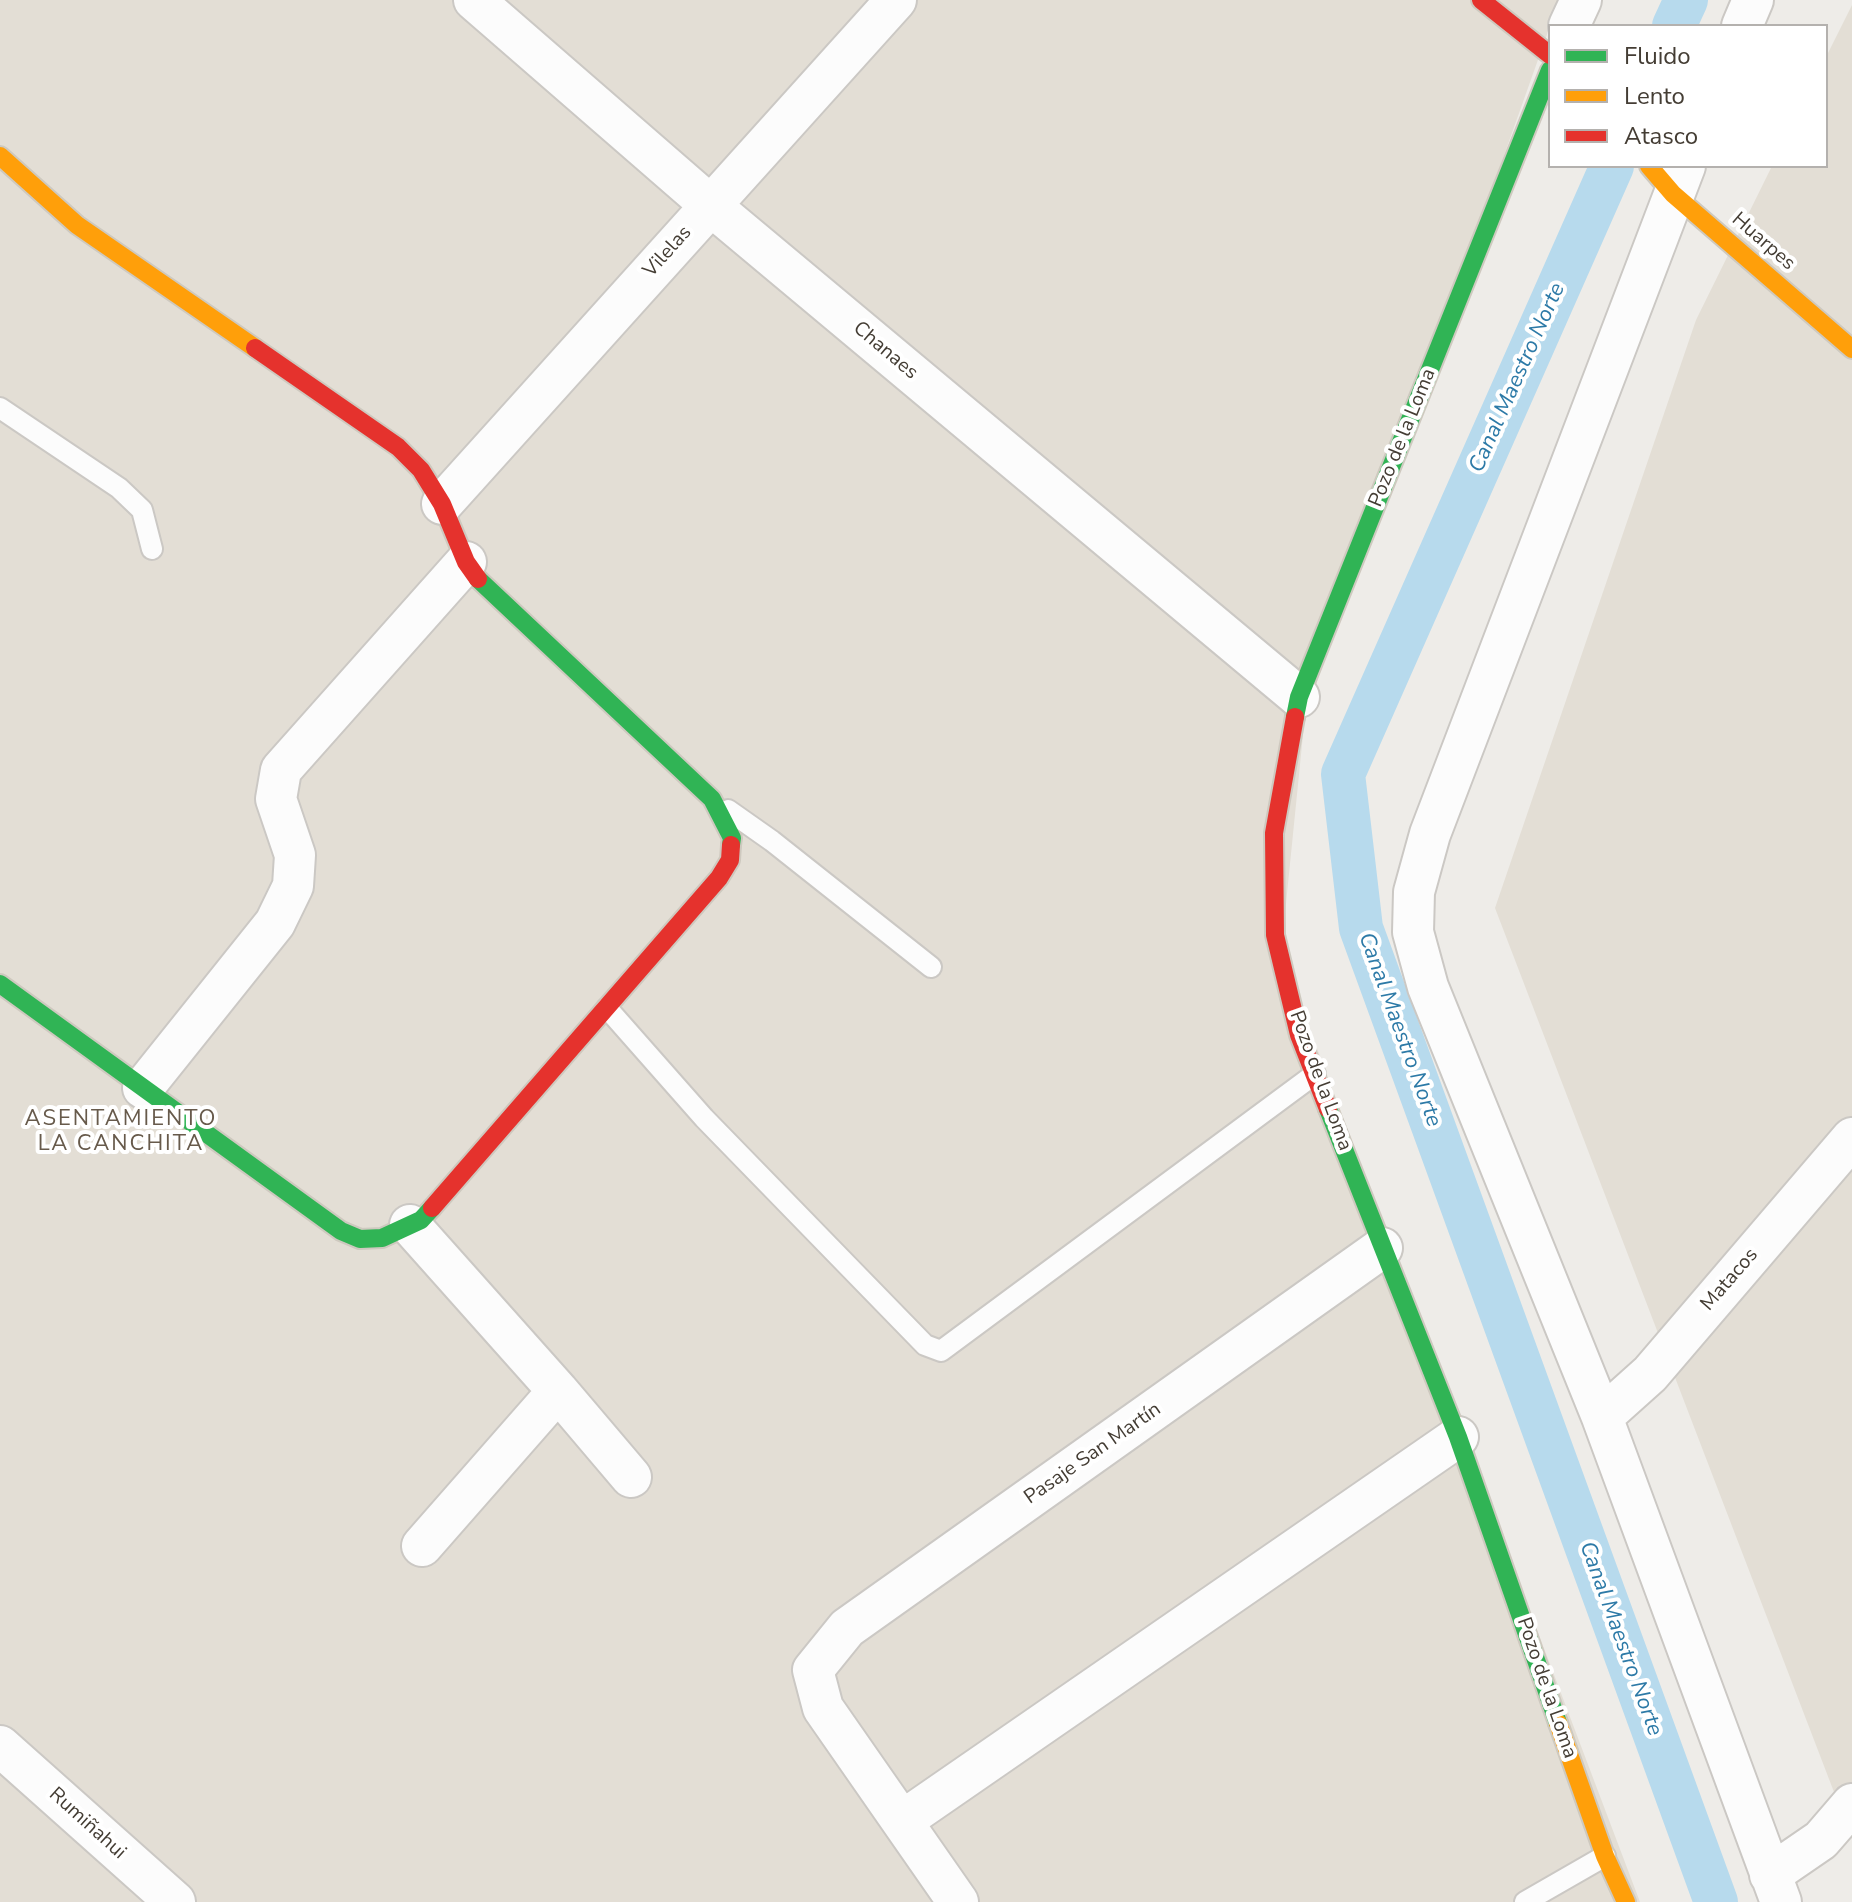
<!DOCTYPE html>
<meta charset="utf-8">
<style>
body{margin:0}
#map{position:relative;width:1852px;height:1902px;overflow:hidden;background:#eeece8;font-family:"Nunito Sans",sans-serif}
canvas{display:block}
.legend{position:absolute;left:1548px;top:24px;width:280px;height:144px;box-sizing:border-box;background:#fff;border:2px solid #b4b1ae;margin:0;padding:10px 14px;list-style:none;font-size:24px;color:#443d34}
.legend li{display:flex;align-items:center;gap:16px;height:40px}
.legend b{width:40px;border:2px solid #b4b1ae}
</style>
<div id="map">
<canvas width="1852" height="1902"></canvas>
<ul class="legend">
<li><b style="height:10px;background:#30b455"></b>Fluido</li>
<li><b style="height:10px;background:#ff9f0a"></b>Lento</li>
<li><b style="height:10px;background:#e5322d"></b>Atasco</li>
</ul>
</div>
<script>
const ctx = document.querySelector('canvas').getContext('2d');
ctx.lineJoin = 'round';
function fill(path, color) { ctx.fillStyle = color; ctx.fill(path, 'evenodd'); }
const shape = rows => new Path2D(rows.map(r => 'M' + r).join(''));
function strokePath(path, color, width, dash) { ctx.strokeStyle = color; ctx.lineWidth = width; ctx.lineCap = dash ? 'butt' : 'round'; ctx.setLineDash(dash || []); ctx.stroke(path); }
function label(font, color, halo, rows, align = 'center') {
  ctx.font = font + ' "Nunito Sans",sans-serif'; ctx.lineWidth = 8; ctx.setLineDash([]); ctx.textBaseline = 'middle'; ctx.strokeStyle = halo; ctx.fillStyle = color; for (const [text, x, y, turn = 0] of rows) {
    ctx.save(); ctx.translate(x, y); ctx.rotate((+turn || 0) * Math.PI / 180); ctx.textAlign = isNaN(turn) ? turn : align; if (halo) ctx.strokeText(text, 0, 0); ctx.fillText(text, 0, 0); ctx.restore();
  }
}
const residential = shape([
 [0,0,1595,0,1550,26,1305,715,1281,953,1640,1902,0,1902],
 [1852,5,1852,1839,1495,908,1696,320,1772,166,1826,166,1826,57]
]);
const canal = shape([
 [1674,26,1686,0],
 [1612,166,1343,774,1361,928,1716,1902]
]);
const lane = shape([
 [0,408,119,488,142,510,152,549],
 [728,810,772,841,931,967],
 [607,1008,704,1118,925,1345,941,1351,1315,1074],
 [1525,1902,1605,1856]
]);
const street = shape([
 [474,0,710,205,1299,697],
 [1569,26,1581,0],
 [1742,26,1753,0],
 [1685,166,1430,834,1414,892,1413,932,1428,987,1602,1417,1781,1902],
 [442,504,896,0],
 [143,1088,275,923,293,886,295,855,276,799,281,770,466,562],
 [410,1225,558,1391,631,1477],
 [1602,1417,1650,1374,1852,1138],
 [422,1546,558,1391],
 [0,1746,175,1902],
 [902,1821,1458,1437],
 [1770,1875,1821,1840,1852,1804],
 [958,1902,823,1708,813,1670,847,1628,1382,1248]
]);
const fast = shape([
 [478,579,712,799,732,838,731,845],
 [1295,717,1299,697,1550,70],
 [0,984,341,1231,360,1239,382,1238,421,1220,432,1208],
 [1328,1109,1458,1437,1558,1723]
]);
const slow = shape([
 [0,156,77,225,255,348],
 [1649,166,1673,194,1852,349],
 [1558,1723,1605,1856,1626,1902]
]);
const jam = shape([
 [1481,0,1550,55],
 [255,348,398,447,421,470,442,504,466,562,478,579],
 [1295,717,1274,833,1275,935,1299,1035,1328,1109],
 [432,1208,719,878,730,860,731,845]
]);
const streetNames = [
 ["Huarpes",1763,242,41],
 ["Vilelas",668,252,-48],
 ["Chanaes",885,351,40],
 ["Pozo de la Loma",1403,438,-68],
 ["Pozo de la Loma",1320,1081,70],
 ["Matacos",1730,1280,-49],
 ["Pasaje San Martín",1093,1454,-35],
 ["Pozo de la Loma",1546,1688,71],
 ["Rumiñahui",87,1824,42]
];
const waterNames = [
 ["Canal Maestro Norte",1518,378,-66],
 ["Canal Maestro Norte",1399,1030,70],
 ["Canal Maestro Norte",1620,1639,70]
];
const neighbourhoodNames = [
 ["ASENTAMIENTO",121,1120],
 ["LA CANCHITA",121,1145]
];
fill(residential, '#e3ded5');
strokePath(canal, '#b7daed', 44);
strokePath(lane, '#cbc8c4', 24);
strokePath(street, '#cbc8c4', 44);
strokePath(fast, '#cec9bf', 22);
strokePath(slow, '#cec9bf', 22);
strokePath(jam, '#cec9bf', 22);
strokePath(lane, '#fcfcfc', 20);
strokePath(street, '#fcfcfc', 40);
strokePath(fast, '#30b455', 18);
strokePath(slow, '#ff9f0a', 18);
strokePath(jam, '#e5322d', 18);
label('20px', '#443d34', '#fff', streetNames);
label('italic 22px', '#2d7aa7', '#fff', waterNames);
ctx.letterSpacing = '2px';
label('22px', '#675a4b', '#fff', neighbourhoodNames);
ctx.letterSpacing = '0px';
</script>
